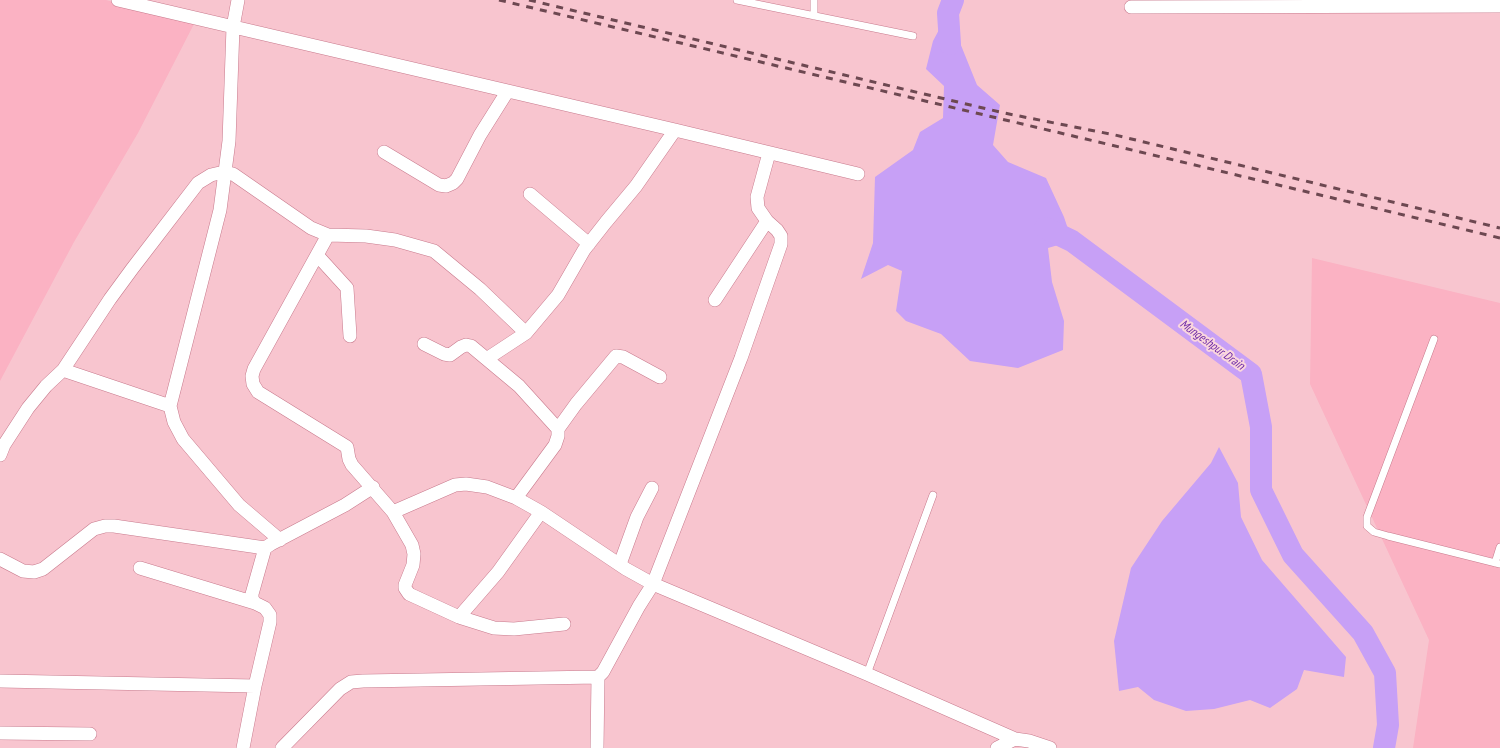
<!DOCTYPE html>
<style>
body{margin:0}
canvas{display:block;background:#f8c5cf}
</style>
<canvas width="1500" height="748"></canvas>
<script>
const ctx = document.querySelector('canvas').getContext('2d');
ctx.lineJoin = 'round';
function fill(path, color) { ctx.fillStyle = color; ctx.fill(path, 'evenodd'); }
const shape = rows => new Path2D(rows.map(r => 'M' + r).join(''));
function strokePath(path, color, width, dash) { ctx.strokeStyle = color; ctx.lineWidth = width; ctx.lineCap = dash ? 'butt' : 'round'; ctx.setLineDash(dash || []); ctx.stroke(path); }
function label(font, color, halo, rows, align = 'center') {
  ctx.font = font + ' "PT Sans Narrow",sans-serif'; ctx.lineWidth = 4; ctx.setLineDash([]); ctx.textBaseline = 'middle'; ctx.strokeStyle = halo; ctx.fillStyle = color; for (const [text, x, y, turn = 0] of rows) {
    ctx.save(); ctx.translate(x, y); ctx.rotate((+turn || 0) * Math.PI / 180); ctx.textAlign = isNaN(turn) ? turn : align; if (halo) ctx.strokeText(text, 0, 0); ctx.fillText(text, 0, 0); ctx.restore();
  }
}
const built = shape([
 [0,0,106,0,194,24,138,133,74,242,0,381],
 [1312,258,1500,303,1500,748,1413,748,1429,640,1310,384]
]);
const water = shape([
 [948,13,977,85,1000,105,993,145,1008,162,1046,178,1064,217,1072,241,1048,248,1052,282,1064,321,1063,350,1018,368,970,361,941,334,906,321,896,311,902,271,888,265,861,279,873,243,875,177,913,150,920,132,943,118,944,86,926,69,933,41],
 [1219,447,1238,483,1241,517,1262,560,1346,657,1344,677,1304,670,1297,689,1270,708,1250,700,1214,709,1186,711,1154,700,1138,687,1119,691,1114,641,1131,568,1162,521,1211,463]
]);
const river = shape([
 [950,44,948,13,953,0],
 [1045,228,1072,241,1251,374,1261,427,1261,490,1293,555,1363,633,1385,673,1388,725,1384,748]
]);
const lane = shape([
 [737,0,913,36],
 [814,0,814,16],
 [1434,339,1367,517,1367,526,1374,532,1388,536,1500,564],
 [1495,563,1500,547],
 [867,674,933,495]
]);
const street = shape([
 [118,0,675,130,858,174],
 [238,0,233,27,229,141,220,210,170,406,174,422,183,439,239,505,280,540],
 [1131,7,1500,6],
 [384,152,439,185,446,186,453,183,457,179,480,135,507,92],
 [769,153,757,197,758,208,767,221,777,230,781,236,781,244,741,358,653,584,867,674,1015,739,1029,741,1050,748],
 [530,194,589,244],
 [328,235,254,369,252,376,253,384,258,392,347,447,349,459,352,465,393,512,412,545,414,554,413,565,405,585,405,588,409,594,459,617,494,628,514,629,564,624],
 [317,255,347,288,350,336],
 [715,300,767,221],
 [424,344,444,354,450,355,461,347,466,345,471,346,519,386,558,429,558,436,555,445,516,498],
 [488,358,526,333,558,295,584,250,606,222,636,186,675,130],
 [63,370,170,406],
 [558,429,576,404,616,356,623,357,660,377],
 [0,455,4,445,28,408,46,386,63,370,110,299,132,269,198,183,211,175,224,172,233,174,311,228,328,235,366,236,395,240,434,251,480,289,526,333],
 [0,559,23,571,34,572,43,569,94,529,105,526,114,526,265,548],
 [620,564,637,517,652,488],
 [140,568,255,603],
 [459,617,498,572,541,512],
 [0,681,255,686],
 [0,733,90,734],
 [243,748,255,686,270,622,270,615,265,608,255,603,252,599,252,594,265,548,271,544,345,505,373,487],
 [282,748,340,689,351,682,363,681,598,677,603,672,639,606,653,584,626,569,541,512,516,498,487,487,466,484,455,485,393,512],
 [597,748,598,677],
 [997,748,1015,739]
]);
const rail = shape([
 [499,0,1111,145,1500,238],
 [529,0,1004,113,1115,135,1500,228]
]);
const waterNames = [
 ["Mungeshpur Drain",1212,345,36]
];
fill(built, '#fbb2c3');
fill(water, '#c7a0f6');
strokePath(river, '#c7a0f6', 22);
strokePath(lane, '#c87a8d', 8);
strokePath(street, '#c87a8d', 14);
strokePath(lane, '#fff', 7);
strokePath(street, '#fff', 13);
strokePath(rail, '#6d4851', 3, [7, 7]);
label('italic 12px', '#6e2aa7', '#fad7de', waterNames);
</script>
